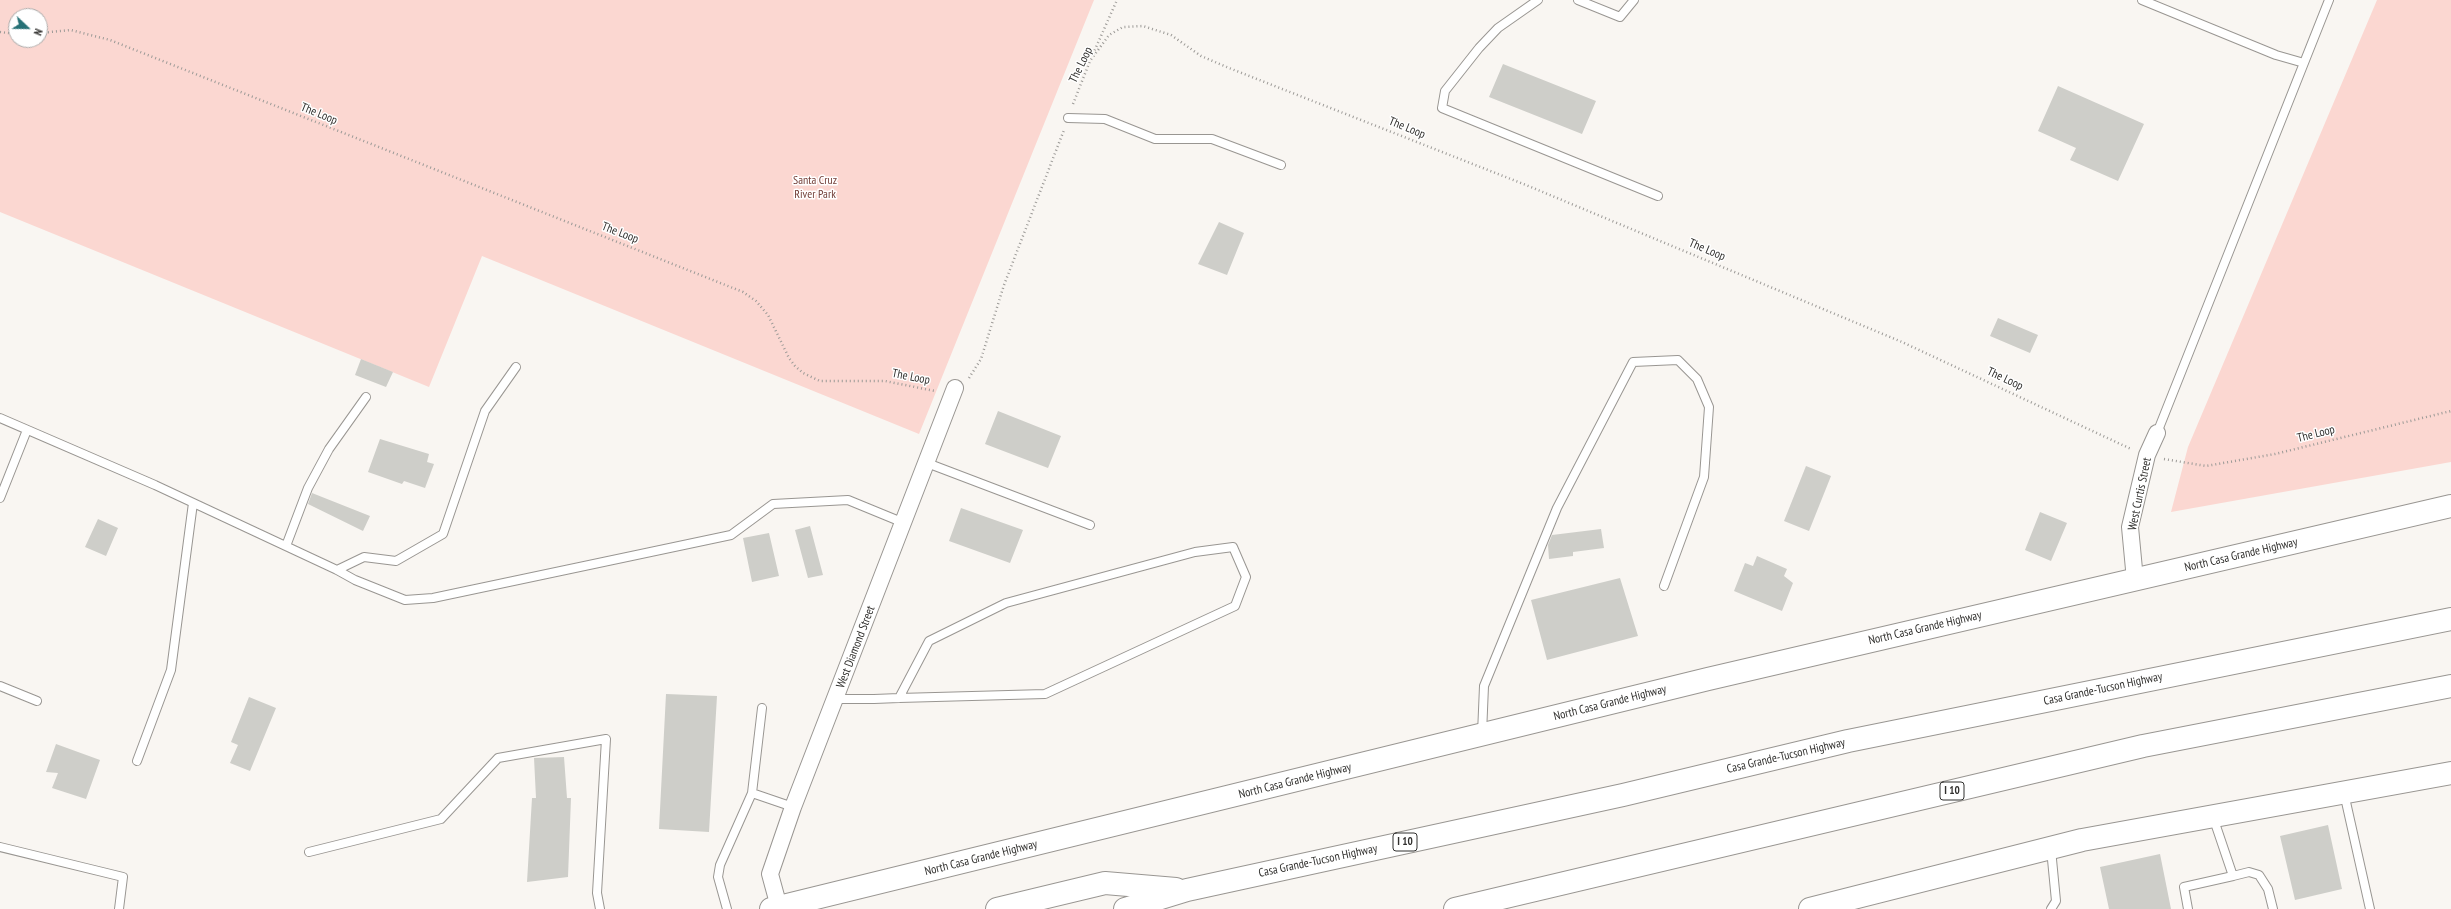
<!DOCTYPE html>
<style>
body{margin:0}
#map{position:relative;width:2451px;height:909px;overflow:hidden;background:#f9f6f2;font-family:"PT Sans Narrow",sans-serif}
canvas{display:block}
.north{position:absolute;left:8px;top:8px;width:40px;height:40px;box-sizing:border-box;background:#fff;border:1px solid #adacab;border-radius:50%;rotate:112deg;font-size:11px;font-weight:700;line-height:16px;text-align:center;color:#31302e}
.north::after{content:'';display:block;margin:auto;width:14px;height:18px;background:#267176;clip-path:polygon(50% 0,100% 100%,50% 72%,0 100%)}
</style>
<div id="map">
<canvas width="2451" height="909"></canvas>
<div class="north">N</div>
</div>
<script>
const ctx = document.querySelector('canvas').getContext('2d');
ctx.lineJoin = 'round';
function fill(path, color) { ctx.fillStyle = color; ctx.fill(path, 'evenodd'); }
const shape = rows => new Path2D(rows.map(r => 'M' + r).join(''));
function strokePath(path, color, width, dash) { ctx.strokeStyle = color; ctx.lineWidth = width; ctx.lineCap = dash ? 'butt' : 'round'; ctx.setLineDash(dash || []); ctx.stroke(path); }
function label(font, color, halo, rows, align = 'center') {
  ctx.font = font + ' "PT Sans Narrow",sans-serif'; ctx.lineWidth = 3; ctx.setLineDash([]); ctx.textBaseline = 'middle'; ctx.strokeStyle = halo; ctx.fillStyle = color; for (const [text, x, y, turn = 0] of rows) {
    ctx.save(); ctx.translate(x, y); ctx.rotate((+turn || 0) * Math.PI / 180); ctx.textAlign = isNaN(turn) ? turn : align; if (halo) ctx.strokeText(text, 0, 0); ctx.fillText(text, 0, 0); ctx.restore();
  }
}
const green = shape([
 [0,0,1094,0,919,434,482,256,429,387,0,212],
 [16,16,40,16,40,40,16,40],
 [2377,0,2451,0,2451,462,2171,512,2188,447]
]);
const building = shape([
 [1503,64,1596,101,1582,134,1489,97],
 [2058,86,2144,124,2118,181,2070,160,2076,148,2038,131],
 [1219,222,1244,233,1227,275,1198,264],
 [1998,318,2038,335,2030,353,1990,336],
 [361,359,393,372,386,387,355,375],
 [998,411,1061,436,1048,468,985,444],
 [380,439,429,454,427,462,434,464,425,488,404,481,402,484,368,472],
 [1806,466,1831,476,1809,531,1784,521],
 [312,493,370,516,363,531,308,504],
 [961,508,1023,530,1010,563,949,541],
 [2040,512,2067,523,2051,561,2025,550],
 [98,519,118,528,106,556,85,547],
 [810,526,823,575,808,578,795,530],
 [1601,529,1604,548,1573,552,1573,556,1549,559,1548,545,1552,535],
 [769,533,779,576,752,582,743,538],
 [1757,556,1787,569,1784,576,1793,583,1782,611,1734,591,1745,563,1753,566],
 [1620,578,1638,636,1547,660,1531,600],
 [666,694,717,696,709,832,659,829],
 [249,697,276,708,250,771,230,763,238,745,231,742],
 [56,744,100,760,86,799,52,788,58,773,46,772],
 [564,757,567,798,571,798,568,877,527,882,532,798,536,798,534,758],
 [2328,825,2342,889,2295,900,2280,836],
 [2160,854,2171,909,2109,909,2100,867]
]);
const path = shape([
 [0,32,16,34],
 [40,33,71,30,110,40,743,292,756,301,768,315,789,358,795,366,803,373,820,381,885,381,935,391],
 [1093,54,1117,0],
 [1073,104,1090,61,1109,35,1123,27,1143,26,1171,35,1201,56,1229,68,1526,185,1902,342,2131,449],
 [969,378,981,359,1004,285,1064,130],
 [2164,459,2206,466,2275,454,2451,411]
]);
const lane = shape([
 [1538,0,1498,28,1479,48,1445,91,1442,108,1658,196],
 [1578,0,1620,17,1634,0],
 [2142,0,2276,55,2304,63],
 [1068,118,1105,119,1155,139,1212,139,1281,165],
 [0,418,155,485,337,570,355,580,405,600,433,598,731,535,773,504,848,500,904,523],
 [2157,433,2329,0],
 [927,463,1090,525],
 [0,498,27,430],
 [286,546,308,488,329,449,366,397],
 [337,570,364,557,396,561,443,534,485,411,516,367],
 [0,686,37,701],
 [836,699,874,699,899,698,1045,694,1235,606,1246,577,1233,547,1195,552,1006,603,929,641,899,698],
 [1482,734,1484,686,1557,508,1633,362,1678,360,1697,379,1709,407,1704,477,1664,586],
 [137,761,171,670,193,503],
 [752,793,793,807],
 [2344,793,2370,909],
 [2213,817,2233,876,2249,872,2259,875,2268,889,2273,909],
 [0,847,123,877,119,909],
 [309,852,441,819,498,758,606,739,597,893,600,909],
 [727,909,718,877,720,865,752,793,762,708],
 [2051,909,2056,901,2051,849],
 [2188,909,2184,887,2233,876]
]);
const street = shape([
 [2135,580,2130,527,2147,455,2157,433],
 [779,907,770,874,793,807,955,388]
]);
const secondary = shape([
 [771,909,1708,679,2451,506],
 [1810,909,2082,840,2451,773]
]);
const highway = shape([
 [997,909,1105,883,1176,889],
 [1125,909,1187,890,1623,795,1848,741,2451,619],
 [1455,909,2143,746,2451,686]
]);
const shields = [
 [1952,791,24],
 [1405,842,24]
];
const shieldNames = [
 ["I 10",1952,791],
 ["I 10",1405,842]
];
const streetNames = [
 ["The Loop",1081,65,-64],
 ["The Loop",319,114,22],
 ["The Loop",1407,128,22],
 ["The Loop",620,233,21],
 ["The Loop",1707,250,23],
 ["The Loop",911,377,11],
 ["The Loop",2005,379,25],
 ["The Loop",2316,434,-14],
 ["West Curtis Street",2140,494,-78],
 ["North Casa Grande Highway",2241,555,-13],
 ["North Casa Grande Highway",1925,628,-13],
 ["West Diamond Street",856,647,-69],
 ["Casa Grande-Tucson Highway",2103,689,-12],
 ["North Casa Grande Highway",1610,703,-14],
 ["Casa Grande-Tucson Highway",1786,756,-13],
 ["North Casa Grande Highway",1295,781,-14],
 ["North Casa Grande Highway",981,858,-14],
 ["Casa Grande-Tucson Highway",1318,861,-12]
];
const parkNames = [
 ["Santa Cruz",815,181],
 ["River Park",815,195]
];
fill(green, '#fbd7d1');
fill(building, '#cecec9');
strokePath(lane, '#999692', 10);
strokePath(street, '#999692', 18);
strokePath(secondary, '#999692', 24);
strokePath(highway, '#999692', 24);
strokePath(path, '#9c9a97', 2.5, [1, 3]);
strokePath(lane, '#fff', 8);
strokePath(street, '#fff', 16);
strokePath(secondary, '#fff', 22);
strokePath(highway, '#fff', 22);
for (const [x, y, w] of shields) { const box = new Path2D(); box.roundRect(x - w / 2, y - 9, w, 18, 3); ctx.fillStyle = '#fff'; ctx.fill(box); strokePath(box, '#31302e', 1); }
label('bold 11px', '#31302e', null, shieldNames);
label('12px', '#31302e', '#fff', streetNames);
label('12px', '#74413a', '#fff', parkNames);
</script>
